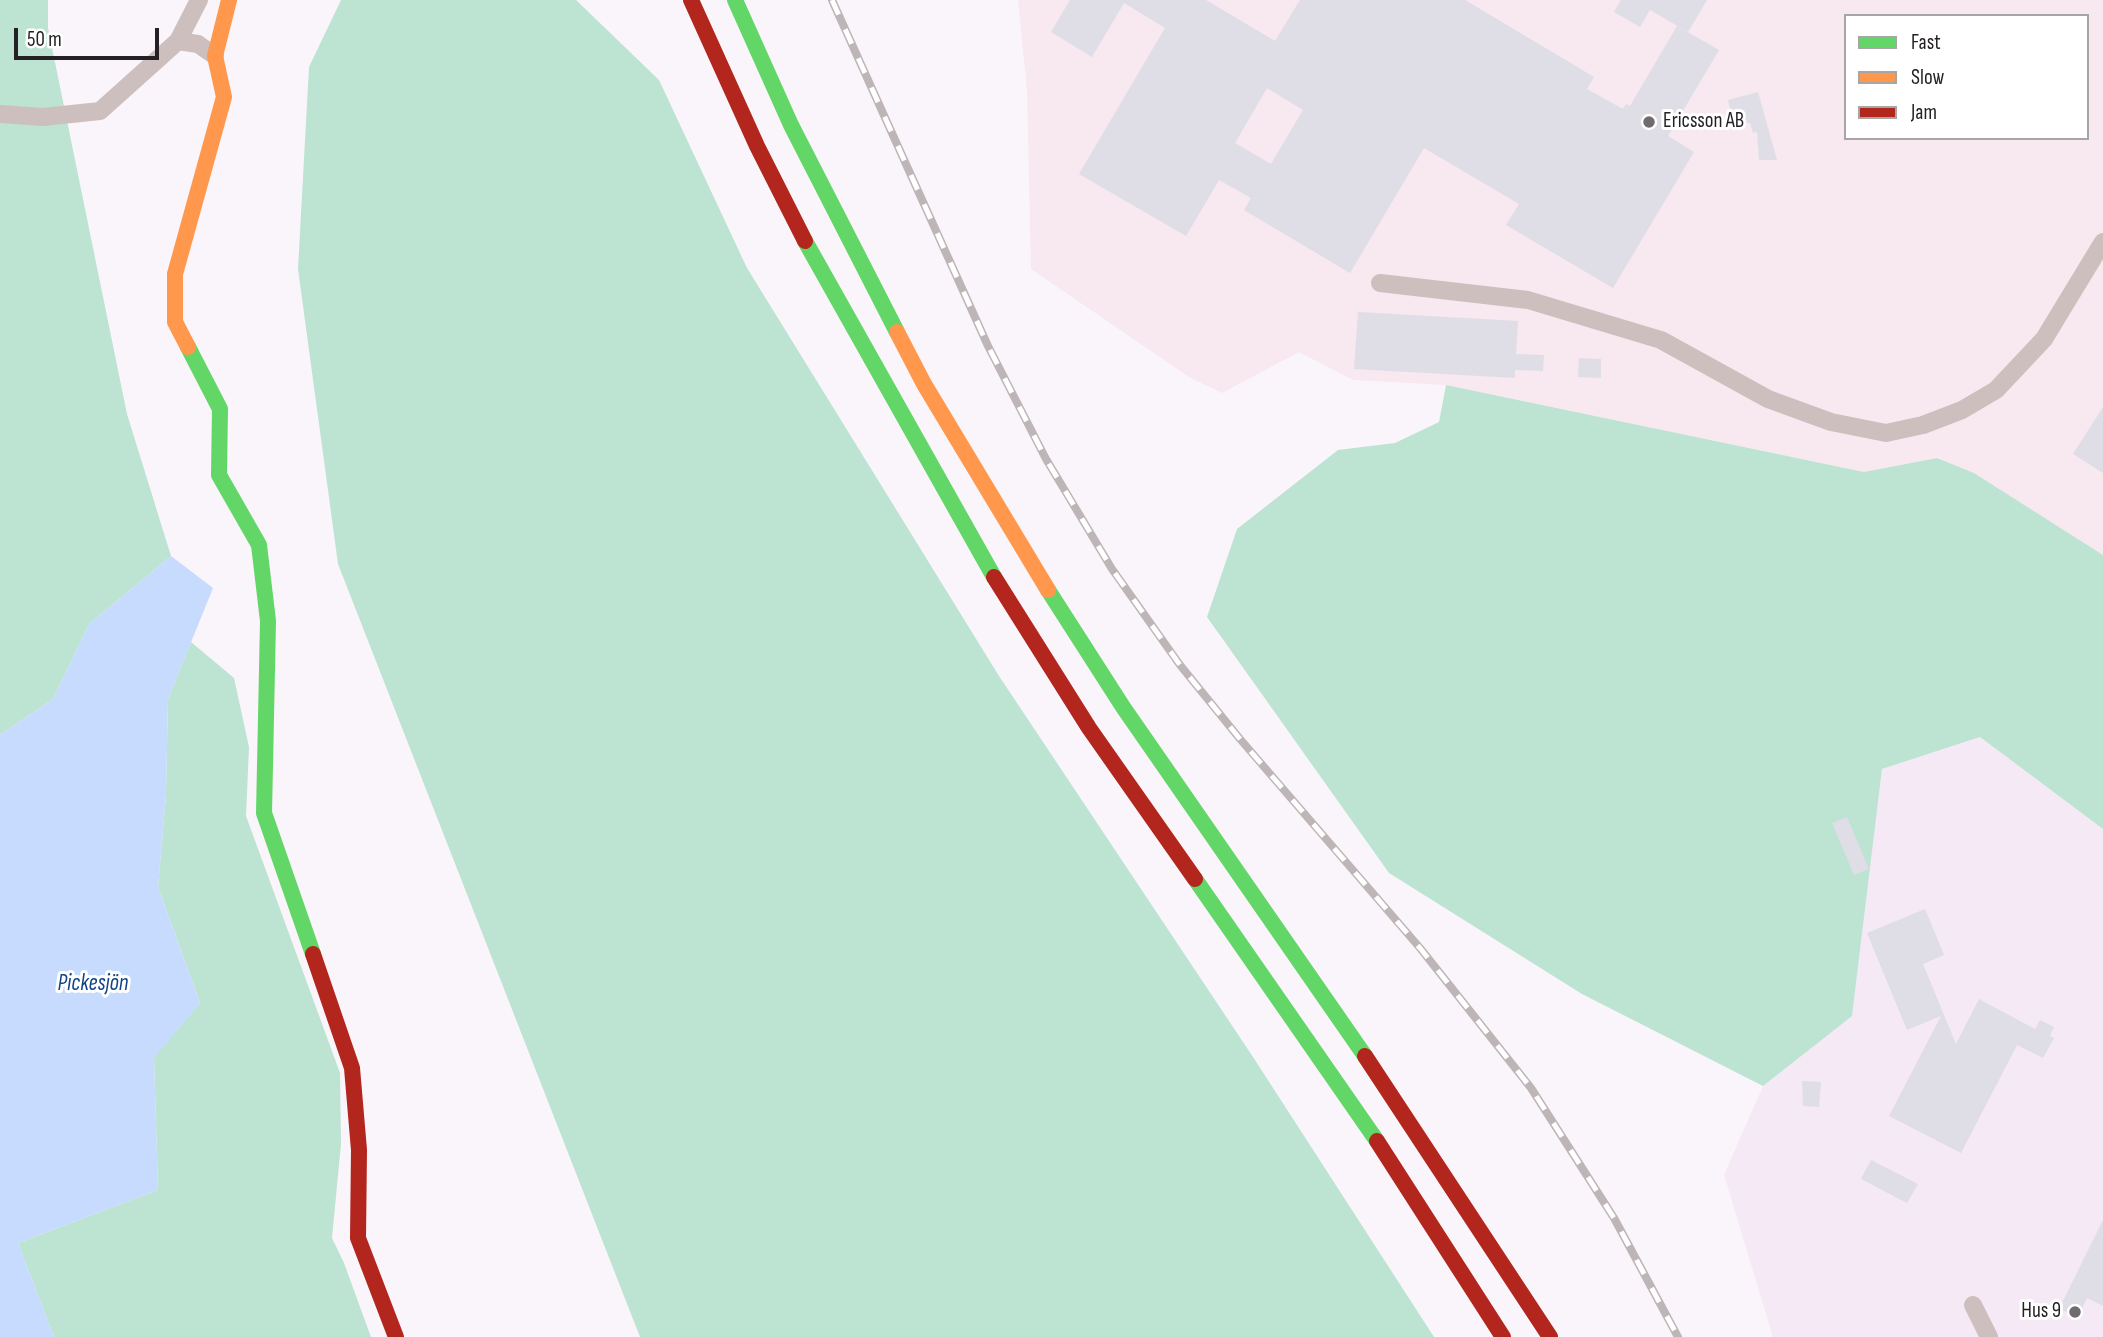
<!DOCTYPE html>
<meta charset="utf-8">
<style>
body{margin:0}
#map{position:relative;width:2103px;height:1337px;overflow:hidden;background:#faf5fa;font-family:"Sofia Sans Condensed",sans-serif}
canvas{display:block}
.legend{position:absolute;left:1844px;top:14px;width:245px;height:126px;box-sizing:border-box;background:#fff;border:2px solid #a7a6a7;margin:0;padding:9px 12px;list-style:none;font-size:21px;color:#242024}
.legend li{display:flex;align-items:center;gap:14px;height:35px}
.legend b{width:35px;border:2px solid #a7a6a7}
.scale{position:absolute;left:14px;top:28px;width:145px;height:32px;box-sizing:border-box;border:4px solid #242024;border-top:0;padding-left:9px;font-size:21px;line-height:24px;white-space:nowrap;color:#242024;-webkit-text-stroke:5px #fff;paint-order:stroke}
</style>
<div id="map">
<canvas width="2103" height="1337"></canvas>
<ul class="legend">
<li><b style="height:9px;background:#63d668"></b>Fast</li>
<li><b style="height:9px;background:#ff974d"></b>Slow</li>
<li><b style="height:9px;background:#b3261e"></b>Jam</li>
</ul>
<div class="scale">50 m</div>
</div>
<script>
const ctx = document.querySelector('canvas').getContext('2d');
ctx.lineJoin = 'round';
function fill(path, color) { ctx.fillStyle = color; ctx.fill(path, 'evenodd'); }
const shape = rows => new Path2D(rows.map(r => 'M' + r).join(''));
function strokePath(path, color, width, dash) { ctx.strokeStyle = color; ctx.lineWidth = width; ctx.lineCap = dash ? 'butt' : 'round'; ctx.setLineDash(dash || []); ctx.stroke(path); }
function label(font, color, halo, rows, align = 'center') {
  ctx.font = font + ' "Sofia Sans Condensed",sans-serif'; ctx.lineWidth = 6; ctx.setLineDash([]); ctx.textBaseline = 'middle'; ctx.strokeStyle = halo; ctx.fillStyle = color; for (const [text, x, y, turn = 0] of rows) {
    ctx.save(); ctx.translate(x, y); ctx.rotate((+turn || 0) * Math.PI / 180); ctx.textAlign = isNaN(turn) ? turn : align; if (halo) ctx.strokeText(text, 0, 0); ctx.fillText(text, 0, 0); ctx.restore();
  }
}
const commercial = shape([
 [1018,0,2103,0,2103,555,1974,473,1937,458,1864,472,1446,385,1353,380,1299,352,1222,393,1189,377,1031,269,1027,91],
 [1846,16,2087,16,2087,138,1846,138]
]);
const built = shape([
 [1980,737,2103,829,2103,1337,1773,1337,1724,1175,1763,1086,1852,1015,1882,769]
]);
const green = shape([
 [0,0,48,0,48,28,127,414,171,556,89,624,53,699,0,735],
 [341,0,576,0,659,80,747,268,999,676,1253,1057,1434,1337,640,1337,338,564,298,269,309,67],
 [1446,385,1864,472,1937,458,1974,473,2103,555,2103,829,1980,737,1882,769,1852,1016,1763,1086,1582,994,1389,873,1207,617,1237,529,1338,450,1395,443,1439,422],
 [191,642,234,678,249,747,246,816,340,1073,341,1144,332,1238,344,1263,371,1337,54,1337,18,1243,158,1190,154,1057,200,1003,158,887,166,794,168,699]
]);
const water = shape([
 [171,556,213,588,168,699,166,794,158,887,200,1003,154,1058,158,1190,18,1243,54,1337,0,1337,0,735,53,699,89,624]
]);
const building = shape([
 [1070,0,1206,0,1275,41,1300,0,1465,0,1594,77,1587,89,1623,109,1626,104,1630,106,1677,26,1719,50,1668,136,1694,152,1613,288,1506,225,1519,204,1424,148,1350,273,1244,210,1251,198,1219,180,1186,236,1079,174,1165,28,1124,3,1092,57,1051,32],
 [1267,88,1303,110,1271,164,1235,143],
 [1621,0,1707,0,1688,32,1650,10,1640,27,1614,12],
 [1758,92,1768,128,1777,160,1759,160,1757,132,1753,133,1750,123,1734,124,1728,100],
 [1358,312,1518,321,1516,354,1544,355,1543,371,1515,370,1515,378,1354,369],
 [1579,358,1601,359,1601,378,1578,377],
 [2103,407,2103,473,2073,454],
 [1847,817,1869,869,1854,875,1832,823],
 [1925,909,1944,955,1923,964,1956,1044,1979,999,2035,1029,2040,1020,2054,1027,2050,1036,2054,1038,2043,1058,2017,1045,1961,1153,1889,1116,1941,1016,1907,1030,1867,933],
 [1802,1081,1821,1082,1819,1107,1803,1106],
 [1871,1160,1918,1184,1907,1203,1861,1179],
 [2103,1220,2103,1306,2087,1298,2078,1317,2059,1309]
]);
const street = shape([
 [178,41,198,44,215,56],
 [0,114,43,117,100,111,178,41,199,0],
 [1380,283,1528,300,1661,340,1768,399,1831,422,1886,433,1923,425,1962,410,1996,390,2044,339,2103,242],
 [1973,1305,1989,1337]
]);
const fast = shape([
 [735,0,791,125,897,332],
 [805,241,994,577],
 [188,347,220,409,219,475,259,545,268,621,264,813,313,954],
 [1048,590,1123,707,1365,1056],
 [1195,879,1377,1141]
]);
const slow = shape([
 [897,332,924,384,1048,590],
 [188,347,175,322,175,274,224,97,215,56,229,0]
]);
const jam = shape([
 [691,0,757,146,805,241],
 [994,577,1089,728,1195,879],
 [313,954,352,1068,359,1150,358,1238,396,1337],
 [1365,1056,1550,1337],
 [1377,1141,1503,1337]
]);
const rail = shape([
 [832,0,988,346,1046,459,1112,569,1180,665,1240,739,1420,948,1531,1088,1614,1218,1678,1337]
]);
const markers = [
 [1649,122,7,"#6f6b6f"],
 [2075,1312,7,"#6f6b6f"]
];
const poiNames = [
 ["Ericsson AB",1663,122],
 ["Hus 9",2061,1312,"right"]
];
const waterNames = [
 ["Pickesjön",93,984]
];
fill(commercial, '#f8e8ef');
fill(built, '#f4e9f4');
fill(green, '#bde3d2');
fill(water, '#c6dbfd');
fill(building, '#dfdde6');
strokePath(street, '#cdbfbe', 18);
strokePath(fast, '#63d668', 16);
strokePath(slow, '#ff974d', 16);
strokePath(jam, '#b3261e', 16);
strokePath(rail, '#beb5b7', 8);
strokePath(rail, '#fff', 5, [16]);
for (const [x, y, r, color] of markers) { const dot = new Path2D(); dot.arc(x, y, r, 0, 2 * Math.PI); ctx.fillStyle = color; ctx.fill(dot); strokePath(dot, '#fff', 2.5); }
label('21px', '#242024', '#fff', poiNames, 'left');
label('italic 23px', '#134486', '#fff', waterNames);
</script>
